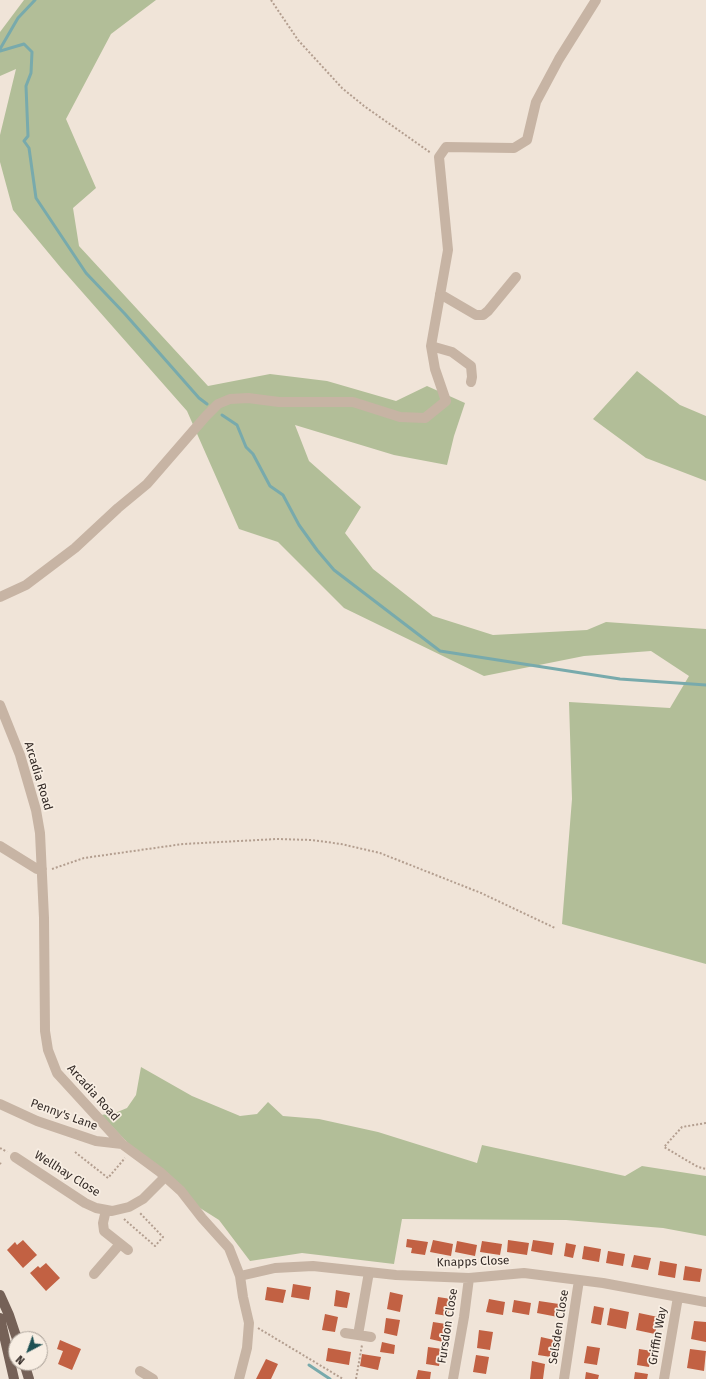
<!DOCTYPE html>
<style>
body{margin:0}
#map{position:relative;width:706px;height:1379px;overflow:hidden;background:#f0e4d8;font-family:"Fira Sans",sans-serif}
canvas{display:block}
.north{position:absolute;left:8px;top:1331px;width:40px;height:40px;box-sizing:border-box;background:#f8eee3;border:1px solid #a9a097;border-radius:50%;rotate:221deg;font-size:11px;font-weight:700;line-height:16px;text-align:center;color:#332a26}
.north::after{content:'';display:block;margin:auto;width:14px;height:18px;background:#1d5053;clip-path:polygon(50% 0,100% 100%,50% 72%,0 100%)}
</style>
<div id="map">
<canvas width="706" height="1379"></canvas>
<div class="north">N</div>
</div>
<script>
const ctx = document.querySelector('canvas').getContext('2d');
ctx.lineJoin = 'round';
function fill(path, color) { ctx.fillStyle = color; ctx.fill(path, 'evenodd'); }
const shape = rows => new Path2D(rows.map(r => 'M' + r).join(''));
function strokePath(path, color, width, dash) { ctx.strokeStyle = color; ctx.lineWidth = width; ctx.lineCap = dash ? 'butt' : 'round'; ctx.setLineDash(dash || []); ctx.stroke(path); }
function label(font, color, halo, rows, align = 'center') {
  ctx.font = font + ' "Fira Sans",sans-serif'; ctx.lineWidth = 3.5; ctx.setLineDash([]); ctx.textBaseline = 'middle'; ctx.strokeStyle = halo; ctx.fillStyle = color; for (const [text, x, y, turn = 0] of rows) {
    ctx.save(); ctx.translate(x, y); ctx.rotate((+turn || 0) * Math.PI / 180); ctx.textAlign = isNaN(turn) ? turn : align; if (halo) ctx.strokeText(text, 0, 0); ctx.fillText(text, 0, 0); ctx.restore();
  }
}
const green = shape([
 [24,0,156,0,111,34,66,119,96,188,73,208,79,246,208,386,270,374,327,381,396,401,427,386,465,403,454,436,447,465,394,455,295,425,309,461,361,507,345,533,373,569,433,616,493,635,587,630,606,622,706,629,706,964,562,924,572,799,569,702,670,708,689,676,651,651,584,656,484,676,344,608,278,542,239,529,187,411,61,268,13,210,0,162,0,135,16,69,0,76,0,32],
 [637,371,680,405,706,416,706,481,646,458,593,419],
 [141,1067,192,1096,240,1116,257,1114,268,1102,283,1116,319,1119,378,1132,477,1163,482,1145,625,1176,642,1166,706,1176,706,1236,663,1228,566,1220,402,1219,394,1264,302,1253,250,1261,219,1220,200,1208,128,1143,101,1115,115,1113,127,1108,136,1095]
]);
const stream = shape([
 [0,49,18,18,35,0],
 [0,51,24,44,32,52,31,73,26,86,28,136,24,141,29,148,36,198,86,273,125,314,199,398,207,404],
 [222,415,237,425,246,447,253,454,270,486,283,495,299,525,317,550,334,570,440,651,620,679,706,685],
 [309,1365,330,1379]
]);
const building = shape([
 [407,1239,428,1242,425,1255,411,1253,412,1248,406,1247],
 [23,1240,37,1255,23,1268,7,1250,15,1242,17,1245],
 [433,1240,453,1244,451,1256,430,1252],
 [508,1240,529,1243,527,1255,507,1252],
 [533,1240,554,1243,552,1255,531,1251],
 [457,1241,477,1245,475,1256,455,1252],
 [482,1241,502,1244,500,1255,480,1252],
 [566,1243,576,1245,573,1258,564,1256],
 [584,1246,601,1249,599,1262,582,1259],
 [608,1251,625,1254,623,1266,606,1263],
 [634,1255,651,1258,648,1270,631,1267],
 [660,1261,677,1264,675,1278,658,1275],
 [46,1263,60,1278,46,1291,30,1273,38,1266,40,1268],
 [685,1266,702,1269,700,1282,683,1280],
 [293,1284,311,1287,309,1300,291,1297],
 [267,1287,286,1290,283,1303,265,1300],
 [336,1290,350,1293,347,1308,334,1306],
 [390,1292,403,1295,400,1312,387,1309],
 [438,1297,451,1299,448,1316,435,1314],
 [489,1299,505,1302,503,1315,486,1312],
 [514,1300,531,1303,529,1315,512,1312],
 [539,1301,559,1304,558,1317,537,1313],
 [594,1306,604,1308,601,1325,591,1323],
 [610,1308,629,1312,626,1329,607,1325],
 [639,1313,658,1317,655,1334,636,1330],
 [325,1314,338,1317,335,1332,322,1330],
 [386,1318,400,1320,397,1336,384,1333],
 [694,1321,706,1322,706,1342,691,1339],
 [433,1322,446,1324,443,1342,430,1339],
 [479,1330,493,1332,490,1350,477,1348],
 [541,1337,554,1340,551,1357,538,1355],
 [60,1340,81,1349,72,1370,58,1364,63,1351,57,1349],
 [382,1342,395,1345,394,1354,380,1352],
 [587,1346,600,1348,597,1365,584,1363],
 [428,1347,442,1349,439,1366,426,1364],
 [328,1348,351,1352,349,1365,326,1361],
 [639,1349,652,1351,649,1367,637,1365],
 [690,1349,706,1351,704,1371,687,1368],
 [362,1354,381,1357,378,1370,360,1366],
 [476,1355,489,1357,486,1374,473,1372],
 [266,1359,278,1364,271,1379,256,1379],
 [532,1361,545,1364,543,1379,530,1379],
 [418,1370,431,1372,430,1379,416,1379],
 [586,1372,599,1375,598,1379,585,1379],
 [635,1372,648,1374,647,1379,634,1379]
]);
const path = shape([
 [271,0,298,40,342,88,364,106,431,153],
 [52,869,84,858,183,844,277,839,312,840,341,844,380,853,481,893,555,928],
 [706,1123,682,1127,664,1147,698,1167,706,1169],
 [0,1148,7,1152],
 [75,1152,108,1178,125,1158],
 [0,1163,1,1164],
 [124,1219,155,1246,163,1237,139,1212],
 [258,1328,343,1379],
 [356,1379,362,1345]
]);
const minor = shape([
 [440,294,476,315,483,315,488,311,516,277],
 [431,346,452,352,471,366,472,377,471,382],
 [0,597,26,585,75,548,118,508,147,484,206,416,218,404,230,399,248,398,279,402,353,402,400,417,425,418,446,401,435,369,431,346,448,250,439,157,446,147,514,148,527,140,536,102,559,59,596,0],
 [0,705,20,755,36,810,40,833,44,918,45,1031,48,1050,57,1073,122,1144,160,1172,181,1191,202,1218,229,1248,240,1276,243,1297,249,1323,247,1348,239,1379],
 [0,846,37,869,42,869],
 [0,1104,37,1121,96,1141,122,1144],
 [15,1157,85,1203,96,1208,112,1211,129,1207,143,1199,165,1177],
 [106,1210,103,1223,104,1231,128,1250],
 [94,1274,120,1244],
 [240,1276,275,1268,313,1266,396,1275,469,1278,524,1273,603,1283,706,1302],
 [345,1333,371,1337],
 [358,1335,369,1272],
 [140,1371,153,1379],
 [453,1379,464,1317,469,1278],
 [564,1379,579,1280],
 [664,1379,678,1297]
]);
const major = shape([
 [0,1295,9,1315,17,1339],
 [0,1318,14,1379],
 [24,1363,29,1379]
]);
const streetNames = [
 ["Arcadia Road",38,776,73],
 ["Arcadia Road",93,1093,48],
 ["Penny's Lane",64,1115,20],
 ["Wellhay Close",67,1174,32],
 ["Knapps Close",473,1262,-2],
 ["Fursdon Close",448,1326,-81],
 ["Selsden Close",559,1327,-81],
 ["Griffin Way",658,1336,-80]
];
fill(green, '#b2be98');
strokePath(stream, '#78aaac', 3);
fill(building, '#c26143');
strokePath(path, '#b39e8f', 2, [2, 2]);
strokePath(minor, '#c7b4a4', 10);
strokePath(major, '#756157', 10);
label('12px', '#332a26', '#f8eee3', streetNames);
</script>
